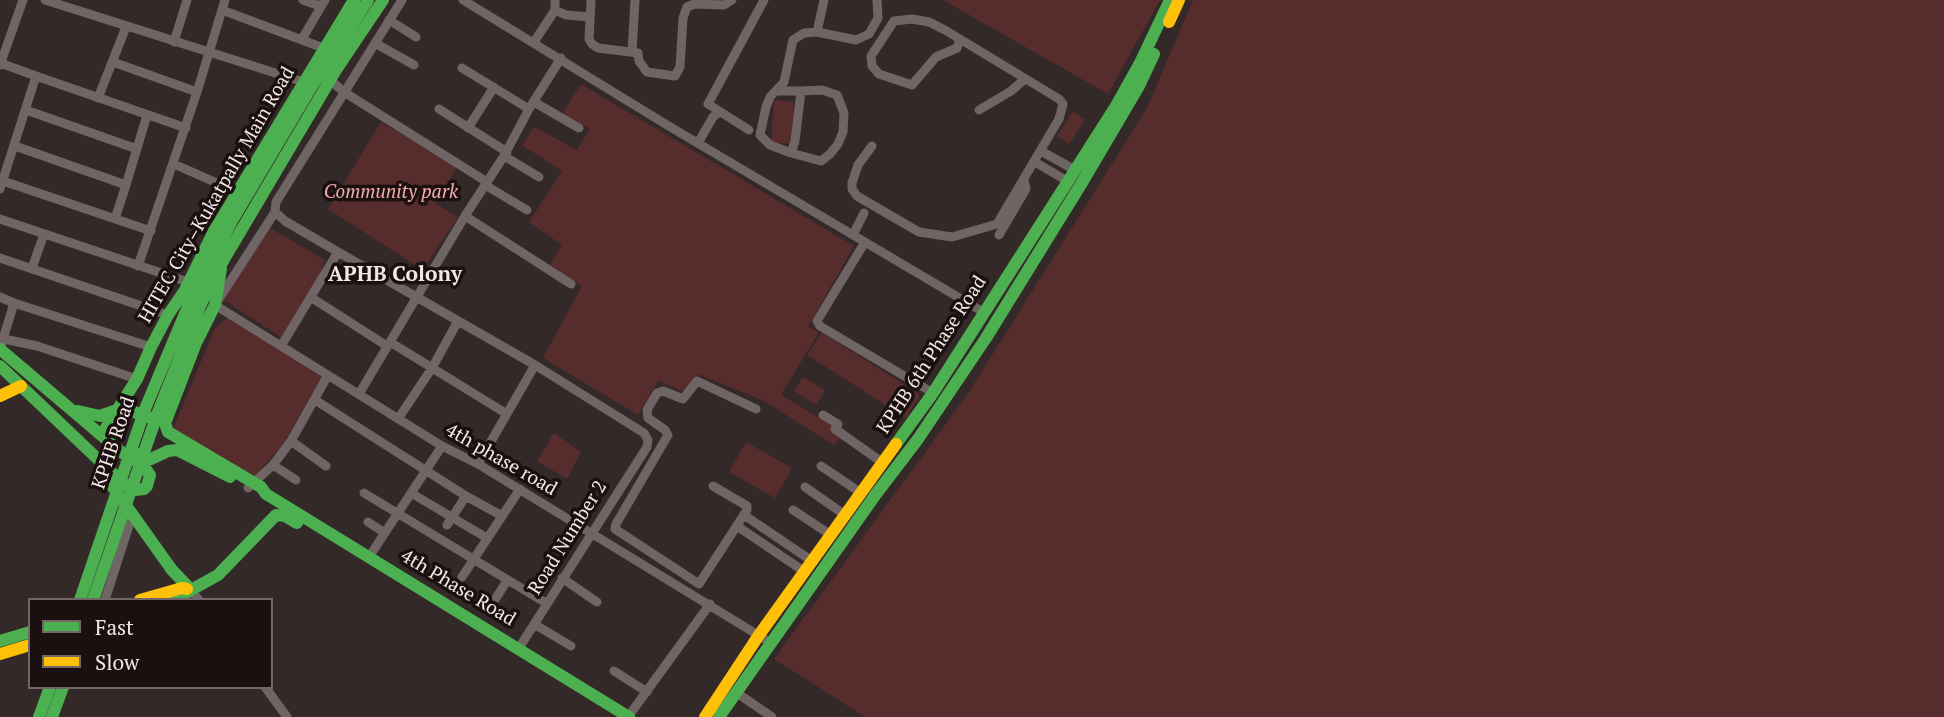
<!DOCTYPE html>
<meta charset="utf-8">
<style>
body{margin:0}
#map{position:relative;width:1944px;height:717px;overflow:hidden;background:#342929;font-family:"PT Serif",serif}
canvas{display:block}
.legend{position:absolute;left:28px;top:598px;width:245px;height:91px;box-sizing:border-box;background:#1a1010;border:2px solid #726666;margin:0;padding:9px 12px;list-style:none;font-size:21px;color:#f5e7e6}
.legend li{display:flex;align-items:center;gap:14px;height:35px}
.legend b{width:35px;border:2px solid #726666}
</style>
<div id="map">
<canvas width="1944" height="717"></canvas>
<ul class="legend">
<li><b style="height:9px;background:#4caf50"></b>Fast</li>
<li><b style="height:9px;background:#ffc107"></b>Slow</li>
</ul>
</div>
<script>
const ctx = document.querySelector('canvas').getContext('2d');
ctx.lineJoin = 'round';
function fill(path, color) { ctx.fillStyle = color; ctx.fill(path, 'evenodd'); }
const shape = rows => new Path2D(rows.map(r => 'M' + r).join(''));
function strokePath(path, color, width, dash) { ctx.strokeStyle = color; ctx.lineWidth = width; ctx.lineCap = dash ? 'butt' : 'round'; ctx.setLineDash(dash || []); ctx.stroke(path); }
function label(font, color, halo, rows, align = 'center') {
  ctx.font = font + ' "PT Serif",serif'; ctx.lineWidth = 7; ctx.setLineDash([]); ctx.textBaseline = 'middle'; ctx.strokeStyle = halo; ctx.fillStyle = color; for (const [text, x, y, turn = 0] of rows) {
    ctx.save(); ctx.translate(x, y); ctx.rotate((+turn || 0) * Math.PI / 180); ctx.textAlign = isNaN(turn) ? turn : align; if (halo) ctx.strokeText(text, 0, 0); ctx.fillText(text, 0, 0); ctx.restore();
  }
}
const green = shape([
 [943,0,1160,0,1108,94],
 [1193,0,1944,0,1944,717,865,717,774,659,967,395,1147,108],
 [581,84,854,246,808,327,819,332,781,395,833,426,831,432,840,437,834,445,762,400,698,374,684,392,658,381,638,415,543,358,582,286,550,265,562,245,529,222,562,171,522,145,534,127,577,150,590,129,563,113],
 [774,100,794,102,791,144,771,142],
 [1073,111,1085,120,1069,144,1057,136],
 [381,122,457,167,435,203,458,217,423,270,328,209],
 [268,227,325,260,317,281,282,338,224,300],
 [228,317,323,375,283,444,255,476,173,429,214,330],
 [822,332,920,395,906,418,807,355],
 [803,377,825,390,816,405,794,391],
 [554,433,581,452,567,479,537,461],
 [746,442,792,468,775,498,729,472]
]);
const street = shape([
 [45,0,310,84],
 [303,0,320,6],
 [402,0,276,202,275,212,285,221,338,252,535,365,644,433,648,440,647,447,519,648],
 [463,0,667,125,985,313],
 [555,0,555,10,566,15,590,17],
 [591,0,589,39,592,44,598,48,638,53,639,61,647,72,675,76,680,67,683,18,687,7,694,4,724,5,732,0],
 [222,10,326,49],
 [389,20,416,37],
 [817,32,856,40,869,34,878,18,877,0],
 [302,39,325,0],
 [174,42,187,0],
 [534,42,555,10],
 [375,43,414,65],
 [632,52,635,0],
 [113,62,197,92,138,266],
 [0,63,36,76],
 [0,65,23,0],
 [462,68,529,109],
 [330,80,344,92,487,182],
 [778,91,801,91,795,141,791,153,770,145,760,135,766,107,770,97,784,82,793,40,804,33,817,32,824,0],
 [197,92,225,0],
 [98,98,126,27],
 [534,102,579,128],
 [439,109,507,152],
 [26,110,137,149],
 [979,110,1011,91,1025,79],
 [468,128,494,87],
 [749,130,708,104,764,0],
 [698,143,713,117,719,112],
 [15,146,126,185,115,219],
 [872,146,858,165,852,183,852,189,857,196,919,232,952,237,997,224,1059,119,1063,104,1059,99,945,30,929,22,912,19,894,21,871,56,872,66,879,74,912,85,936,57,957,48,960,39],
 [1041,151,1075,170],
 [791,153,821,161,830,154,838,144,843,132,844,113,837,95,822,90,801,91],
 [504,156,539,177],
 [1035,162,1067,181],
 [174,164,237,192],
 [3,181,151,231],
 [126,185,147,115],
 [485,185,527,210],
 [0,189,36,76,186,128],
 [275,212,215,305,442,446,478,464,771,643],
 [465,216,571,284],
 [0,219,188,282],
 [853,235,864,213],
 [999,235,1026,189,1024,180],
 [865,242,817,321,820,326,933,393],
 [0,258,168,315],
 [32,268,44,234],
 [0,297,14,303],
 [312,298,387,346],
 [4,339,37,346,137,379],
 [390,342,507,414],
 [281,346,338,252],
 [0,349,14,303,151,347],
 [359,394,465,216,504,156,529,109,561,58],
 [315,400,466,496,502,516],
 [823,415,838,424,835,429,883,463],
 [398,419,432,368,458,321],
 [291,441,326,466],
 [478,464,535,365],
 [273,465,296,480],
 [821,466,861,493],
 [713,486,747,506,747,510,699,584,615,529,616,524,668,435,665,430,648,418,647,410,657,393,663,391,683,399,697,381,756,409],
 [805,487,845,515],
 [248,488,273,465,291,441,328,375],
 [364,493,546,603],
 [411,493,487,538],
 [793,510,831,535],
 [744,515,812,561],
 [368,522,385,533],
 [447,525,466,496],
 [737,526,805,572],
 [369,557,442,446],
 [462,577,520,489],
 [562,578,597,602],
 [191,590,199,600],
 [105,600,132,516],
 [494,601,507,581],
 [534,624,571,646],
 [614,671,647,692],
 [265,687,287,717],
 [737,693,772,717],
 [628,717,710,604]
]);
const fast = shape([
 [221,269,215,305,196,343,165,423,168,432,261,487,266,494,629,717],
 [0,349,121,452,143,465,150,475,147,486,144,489,135,490,124,484,0,366],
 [120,407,151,418],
 [78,411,100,416,117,410],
 [102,434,137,379,151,347,168,315,185,290,214,231,354,0],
 [896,444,933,393,1116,106,1140,63,1170,0],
 [136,453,151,459,168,451,177,450,230,477],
 [100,469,172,570,191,590],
 [80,600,145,409,194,292,233,219,312,86,368,0],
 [93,600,158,412,201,304,223,261,336,70,383,0],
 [173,600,218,575,276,515,285,516,297,523],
 [0,641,30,632],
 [39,717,50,687],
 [52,717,63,687],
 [719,717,876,494,918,439,986,338,1083,181,1139,86,1154,54]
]);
const slow = shape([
 [1169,22,1179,0],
 [0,396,21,386],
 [140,600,182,588,187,589],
 [0,654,30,645],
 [705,717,759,635,896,444]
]);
const parkNames = [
 ["Community park",391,193]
];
const streetNames = [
 ["HITEC City–Kukatpally Main Road",217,195,-60],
 ["KPHB 6th Phase Road",932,355,-57],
 ["KPHB Road",114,443,-71],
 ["4th phase road",501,460,30],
 ["Road Number 2",568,538,-58],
 ["4th Phase Road",458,588,31]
];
const neighbourhoodNames = [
 ["APHB Colony",395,275]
];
fill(green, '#572c2d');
strokePath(street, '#6f6565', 9);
strokePath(fast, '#4caf50', 12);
strokePath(slow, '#ffc107', 12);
label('italic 19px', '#f4aeac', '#1a1010', parkNames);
label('19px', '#f5e7e6', '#1a1010', streetNames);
label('bold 21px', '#f5e7e6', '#1a1010', neighbourhoodNames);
</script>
